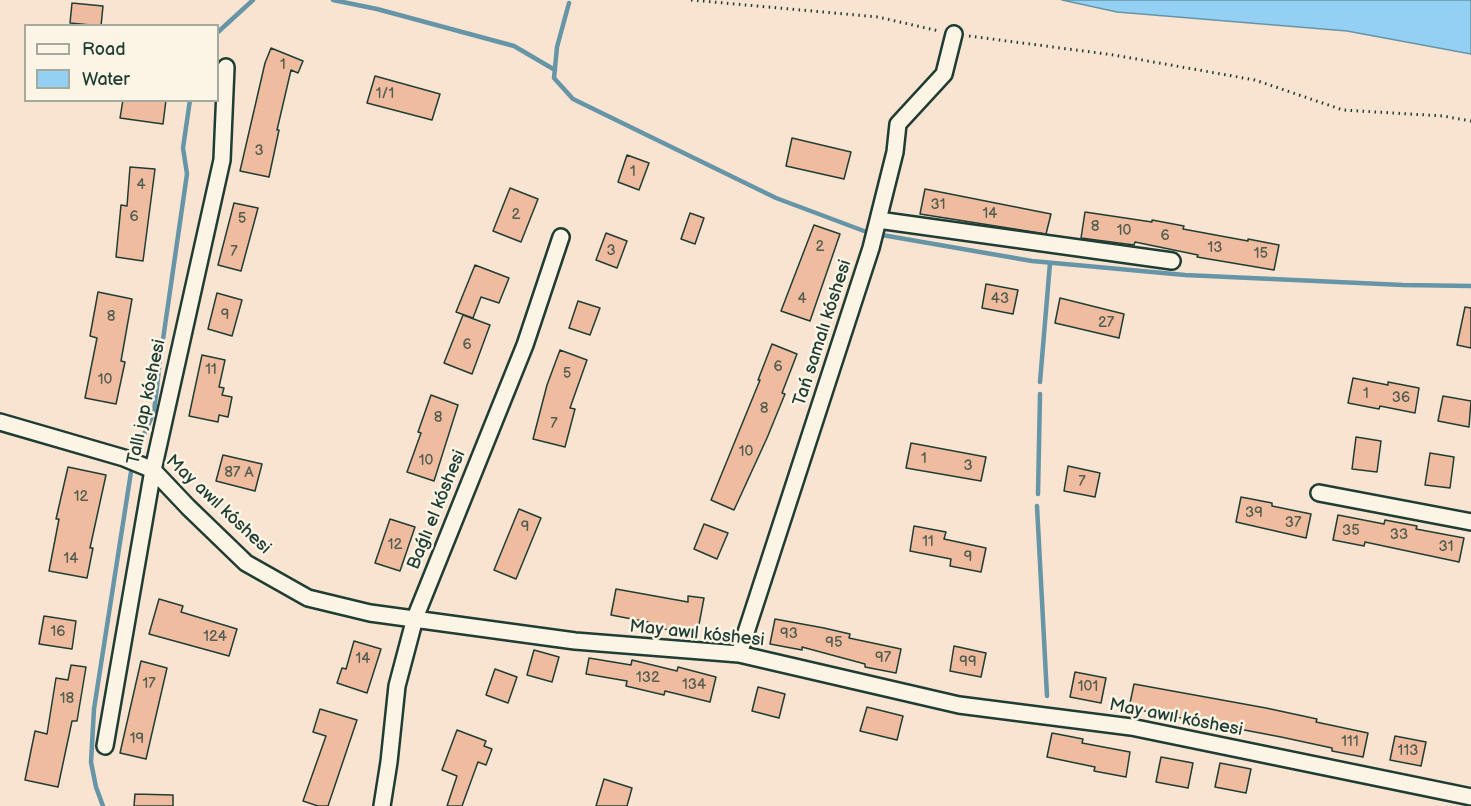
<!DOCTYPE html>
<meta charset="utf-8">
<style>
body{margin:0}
#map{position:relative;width:1471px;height:806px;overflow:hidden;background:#f8e4d0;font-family:"Balsamiq Sans",sans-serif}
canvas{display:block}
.legend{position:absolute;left:24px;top:24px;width:195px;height:78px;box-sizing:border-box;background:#fcf5e5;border:2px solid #a4ab9e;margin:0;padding:8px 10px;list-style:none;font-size:18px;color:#1f3d34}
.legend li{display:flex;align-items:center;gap:12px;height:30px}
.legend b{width:30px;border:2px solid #a4ab9e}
</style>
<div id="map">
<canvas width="1471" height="806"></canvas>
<ul class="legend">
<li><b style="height:8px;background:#fcf5e5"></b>Road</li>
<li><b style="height:16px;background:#93d0f4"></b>Water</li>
</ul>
</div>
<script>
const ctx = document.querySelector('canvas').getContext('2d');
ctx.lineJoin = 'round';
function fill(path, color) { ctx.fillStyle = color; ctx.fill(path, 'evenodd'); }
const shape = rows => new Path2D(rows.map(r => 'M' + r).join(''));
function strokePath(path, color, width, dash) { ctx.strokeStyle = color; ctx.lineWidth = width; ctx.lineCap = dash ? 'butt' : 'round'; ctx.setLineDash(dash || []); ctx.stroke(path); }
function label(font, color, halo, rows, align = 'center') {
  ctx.font = font + ' "Balsamiq Sans",sans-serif'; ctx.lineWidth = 5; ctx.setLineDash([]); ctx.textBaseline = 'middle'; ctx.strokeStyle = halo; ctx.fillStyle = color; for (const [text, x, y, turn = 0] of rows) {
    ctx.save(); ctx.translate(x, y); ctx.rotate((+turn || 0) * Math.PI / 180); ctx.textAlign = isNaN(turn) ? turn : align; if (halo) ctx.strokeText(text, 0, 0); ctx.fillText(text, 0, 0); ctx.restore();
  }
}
const water = shape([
 [1062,0,1471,0,1471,54,1347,31,1117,12,1062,0]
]);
const stream = shape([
 [333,0,377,9,514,46,555,70],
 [569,3,557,47,554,78,573,99,776,198,864,231],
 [218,32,253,0],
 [882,235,1032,261,1185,275,1403,285,1471,286],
 [1040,382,1050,263],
 [136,452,154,412,160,360,187,174,183,148,190,100],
 [1038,494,1040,394],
 [1037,506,1047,696],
 [103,806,96,787,91,762,94,709,131,472]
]);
const building = shape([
 [72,3,103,6,101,26,70,23,72,3],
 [271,48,303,61,298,73,291,70,277,130,279,130,269,177,240,171,265,63,271,48],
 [375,76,440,94,432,120,367,103,375,76],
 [123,100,166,100,163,124,120,118,123,100],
 [792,138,851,152,844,179,786,166,792,138],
 [627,155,649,163,639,190,618,182,627,155],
 [130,167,155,169,143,261,116,257,121,205,127,206,130,167],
 [510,188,538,199,521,242,493,231,510,188],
 [925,189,1051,214,1046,234,920,214,925,189],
 [234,203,258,208,241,271,218,265,234,203],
 [1085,212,1152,222,1152,220,1184,226,1183,229,1248,241,1248,239,1279,245,1274,270,1197,257,1198,255,1135,242,1134,245,1081,238,1085,212],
 [690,213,704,218,695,244,681,239,690,213],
 [814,225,840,234,810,321,781,311,814,225],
 [606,233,627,241,617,268,596,260,606,233],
 [475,265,509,278,499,303,481,297,473,318,456,312,475,265],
 [986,284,1018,290,1013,314,982,308,986,284],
 [98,292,132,299,121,361,125,362,116,404,85,398,97,338,90,336,98,292],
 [217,293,242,300,232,336,208,329,217,293],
 [1060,298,1124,314,1119,338,1055,323,1060,298],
 [578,301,600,308,590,335,569,328,578,301],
 [1465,307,1471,308,1471,348,1457,345,1465,307],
 [463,315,490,325,472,374,444,363,463,315],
 [772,344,797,354,782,393,785,394,767,438,734,510,711,500,760,380,758,380,772,344],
 [560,350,587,360,570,408,575,409,565,447,533,439,547,385,560,350],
 [202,355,225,360,219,387,224,388,222,395,232,397,228,417,219,415,218,422,189,416,202,355],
 [1353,378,1388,385,1388,382,1419,388,1415,413,1380,406,1379,409,1348,403,1353,378],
 [431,395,458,405,434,481,407,472,421,433,418,432,431,395],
 [1443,396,1471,401,1469,427,1438,421,1443,396],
 [1356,437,1381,441,1377,472,1352,469,1356,437],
 [911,443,986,457,981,481,906,468,911,443],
 [1430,453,1454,457,1450,488,1425,485,1430,453],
 [223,455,262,464,255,491,216,481,223,455],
 [1068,466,1100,473,1095,497,1064,491,1068,466],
 [68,467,106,475,90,548,93,548,87,578,49,571,59,519,56,519,68,467],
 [1241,497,1272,503,1272,506,1311,514,1306,538,1236,522,1241,497],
 [519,509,541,518,516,579,494,570,519,509],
 [1338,515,1384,524,1385,520,1417,526,1416,529,1464,538,1459,562,1365,542,1364,546,1333,540,1338,515],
 [390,519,415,527,400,571,375,563,390,519],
 [704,524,728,533,717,559,694,549,704,524],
 [914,526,946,532,944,539,986,548,981,572,950,566,951,559,910,551,914,526],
 [616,589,688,602,688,596,704,598,697,635,653,627,653,623,611,615,616,589],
 [159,599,183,606,181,612,237,629,229,656,149,634,159,599],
 [44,616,76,621,72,649,39,644,44,616],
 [775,619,824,628,850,634,849,638,901,649,896,673,865,667,865,664,802,647,802,650,770,644,775,619],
 [354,641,381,649,367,693,337,683,342,668,346,669,354,641],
 [954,646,986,653,981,677,950,671,954,646],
 [534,650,559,657,552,682,527,675,534,650],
 [589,658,631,665,632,660,677,671,678,667,716,677,710,702,665,691,664,695,626,686,627,681,586,674,589,658],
 [141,661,167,668,146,759,120,753,141,661],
 [71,665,86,667,77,721,72,721,58,787,25,780,35,731,47,734,56,678,68,680,71,665],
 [495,669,517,677,508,703,486,695,495,669],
 [1075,672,1106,678,1101,703,1070,697,1075,672],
 [1134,684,1266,708,1317,719,1316,722,1368,733,1363,757,1332,751,1332,748,1281,737,1129,708,1134,684],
 [758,687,785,694,779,718,752,711,758,687],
 [867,707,903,716,897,740,860,731,867,707],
 [320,709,357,720,328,806,318,806,303,801,326,736,313,732,320,709],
 [457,730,486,741,484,746,492,749,486,765,478,762,462,806,447,806,457,776,442,770,457,730],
 [1052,733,1083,739,1082,743,1130,752,1126,777,1094,771,1095,767,1047,757,1052,733],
 [1395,736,1426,742,1421,766,1390,760,1395,736],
 [1161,757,1193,763,1188,788,1156,782,1161,757],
 [1220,763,1251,769,1246,793,1215,787,1220,763],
 [604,779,632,788,627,806,596,806,604,779],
 [135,794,173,795,173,806,134,806,135,794]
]);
const path = shape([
 [691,0,878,17,939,31],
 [969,36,1114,55,1255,80,1343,110,1443,116,1471,121]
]);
const street = shape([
 [878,220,1172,261],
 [0,422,124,458,153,470,188,507,246,563,308,598,370,613,575,641,739,654,959,705,1131,727,1471,797],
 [1319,493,1471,522],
 [739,654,871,248,895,152,898,124,944,74,954,34],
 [105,746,153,470,222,160,226,67],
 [382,806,389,762,397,686,415,618,525,345,561,237]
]);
const numberNames = [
 ["1",283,65],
 ["1/1",385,94],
 ["3",259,151],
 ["1",633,172],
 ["4",141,185],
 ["31",938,205],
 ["14",990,214],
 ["2",516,215],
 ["6",134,217],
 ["5",242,219],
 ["8",1095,227],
 ["10",1124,231],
 ["6",1165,236],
 ["2",820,247],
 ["13",1215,248],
 ["3",611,251],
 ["7",234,252],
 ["15",1261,254],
 ["4",802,299],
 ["43",1000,299],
 ["9",225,315],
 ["8",111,317],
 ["27",1106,323],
 ["6",467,345],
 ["6",778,367],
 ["11",211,370],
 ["5",567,374],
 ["10",105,380],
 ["1",1366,394],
 ["36",1401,398],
 ["8",764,409],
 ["8",438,418],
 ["7",554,424],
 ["10",746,452],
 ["1",924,459],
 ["10",426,461],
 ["3",968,466],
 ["87 А",239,473],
 ["7",1082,482],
 ["12",81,497],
 ["39",1254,513],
 ["37",1293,523],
 ["9",525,527],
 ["35",1351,531],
 ["33",1399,535],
 ["11",928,542],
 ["12",395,545],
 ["31",1446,547],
 ["9",968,557],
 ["14",71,559],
 ["16",58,632],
 ["93",789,634],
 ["124",215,637],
 ["95",834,643],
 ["97",883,658],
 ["14",363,659],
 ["99",968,662],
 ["132",648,678],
 ["17",149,684],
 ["134",694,685],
 ["101",1088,687],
 ["18",67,699],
 ["19",137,739],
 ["111",1350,742],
 ["113",1408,751]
];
const streetNames = [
 ["Tań samalı kóshesi",823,333,-72],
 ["Tallı jap kóshesi",147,402,-78],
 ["May awıl kóshesi",218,505,43],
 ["Baǵlı el kóshesi",437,510,-68],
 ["May awıl kóshesi",697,634,6],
 ["May awıl kóshesi",1176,718,11]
];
fill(water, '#93d0f4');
strokePath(water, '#6595a7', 1.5);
strokePath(stream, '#6595a7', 4.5);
fill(building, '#efbca0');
strokePath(building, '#1f3d34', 1.5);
strokePath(street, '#1f3d34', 20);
strokePath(path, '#1f3d34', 3, [1.5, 4.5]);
strokePath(street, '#fcf5e5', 15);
label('15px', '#535d4f', null, numberNames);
label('18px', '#1f3d34', '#fcf5e5', streetNames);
</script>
